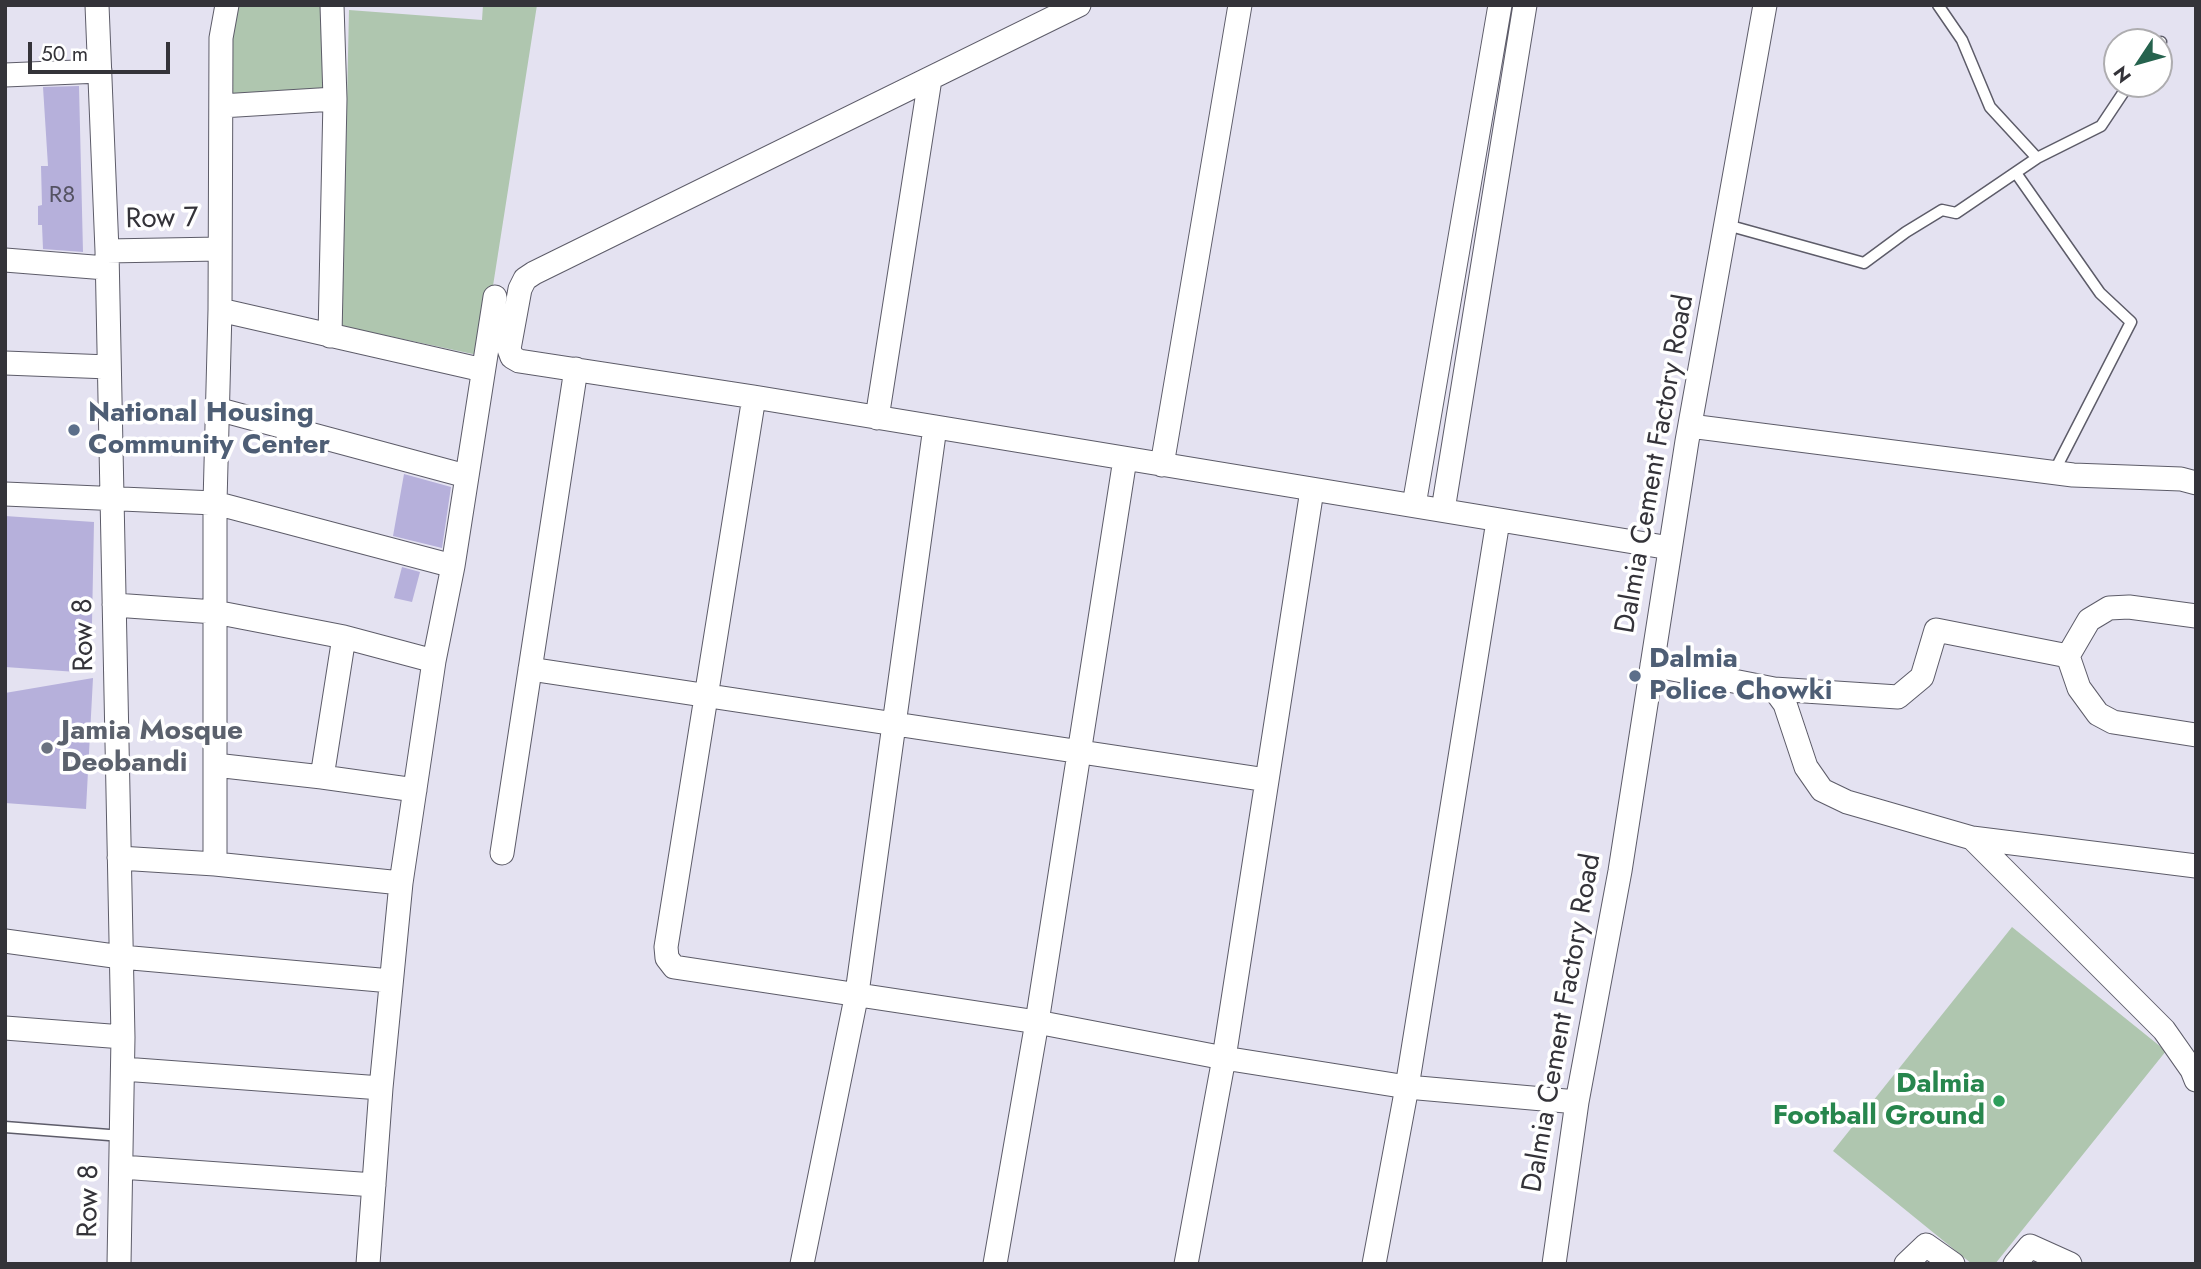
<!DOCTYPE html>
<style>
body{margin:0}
#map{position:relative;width:2201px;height:1269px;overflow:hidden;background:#e4e2f1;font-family:Jost,sans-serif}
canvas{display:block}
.frame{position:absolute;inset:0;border:7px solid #343339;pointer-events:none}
.north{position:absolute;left:2103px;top:28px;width:70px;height:70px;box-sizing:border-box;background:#fff;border:2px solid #aeadb0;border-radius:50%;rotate:234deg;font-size:19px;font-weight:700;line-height:28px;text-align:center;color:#343339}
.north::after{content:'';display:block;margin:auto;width:24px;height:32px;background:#26634e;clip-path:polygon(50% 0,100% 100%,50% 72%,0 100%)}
.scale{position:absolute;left:28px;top:42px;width:142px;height:32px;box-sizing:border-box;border:4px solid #343339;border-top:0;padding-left:9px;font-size:21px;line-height:24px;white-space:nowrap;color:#343339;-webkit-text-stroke:5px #fff;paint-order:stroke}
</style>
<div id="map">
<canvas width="2201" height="1269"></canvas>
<div class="frame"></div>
<div class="north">N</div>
<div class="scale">50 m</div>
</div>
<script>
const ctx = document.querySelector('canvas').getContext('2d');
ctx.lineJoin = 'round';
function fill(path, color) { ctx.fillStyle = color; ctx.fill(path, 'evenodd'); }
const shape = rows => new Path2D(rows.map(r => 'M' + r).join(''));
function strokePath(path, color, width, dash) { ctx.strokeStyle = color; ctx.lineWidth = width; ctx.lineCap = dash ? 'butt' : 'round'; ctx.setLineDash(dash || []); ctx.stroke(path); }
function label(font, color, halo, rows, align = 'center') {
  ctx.font = font + ' Jost,sans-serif'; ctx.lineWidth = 7; ctx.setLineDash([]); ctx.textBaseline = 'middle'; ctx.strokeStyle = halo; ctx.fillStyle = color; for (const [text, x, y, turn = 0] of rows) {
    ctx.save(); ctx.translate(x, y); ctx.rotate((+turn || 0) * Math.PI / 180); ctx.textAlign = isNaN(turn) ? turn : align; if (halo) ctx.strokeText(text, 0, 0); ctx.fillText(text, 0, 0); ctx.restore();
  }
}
const green = shape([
 [234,5,326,6,328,93,227,98],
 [483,5,537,5,482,356,342,326,349,10,482,20],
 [2012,927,2166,1051,1995,1264,1972,1264,1833,1151]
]);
const building = shape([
 [79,86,83,252,43,249,42,225,38,225,38,206,42,205,41,166,48,166,43,87],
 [404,474,451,487,442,548,393,536],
 [5,516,94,522,91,673,5,667],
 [402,567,420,572,412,602,394,598],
 [93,678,86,809,5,803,5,693]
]);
const service = shape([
 [1938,5,1962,40,1990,107,2037,158],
 [2159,44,2161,42],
 [2016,173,2100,293,2131,322,2054,472],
 [1727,225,1864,263,1906,232,1942,210,1956,213,2037,158,2101,126,2129,84],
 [5,1127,122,1136]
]);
const minor = shape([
 [97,5,107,251,123,1037,119,1264],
 [1079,5,534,273,525,279,520,289,509,349,512,357,519,361,754,397,1670,548],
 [5,75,100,71],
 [221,106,335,99],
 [107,251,219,249],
 [5,260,106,268],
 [220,310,483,370],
 [330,336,335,99,332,5],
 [5,363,109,367],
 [754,397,666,947,667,958,674,967,1037,1022,1224,1058,1407,1087,1577,1102],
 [217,409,466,476],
 [877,418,930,79],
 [1690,426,2073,475,2181,479,2196,483],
 [1162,465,1240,5],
 [5,494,215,503,453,566],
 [1414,505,1500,5],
 [1443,510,1525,5],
 [114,605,215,612,344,637,434,661],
 [2196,616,2129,607,2109,608,2089,620,2068,656,2079,688,2098,714,2113,722,2196,735],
 [1652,665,1774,689,1898,697,1922,677,1936,630,2068,656],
 [530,669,1267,780],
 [1774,689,1785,704,1806,767,1822,790,1847,802,1972,838,2196,866],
 [215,765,322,777,415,790],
 [322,777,344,637],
 [1972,838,2164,1030,2192,1070,2196,1080],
 [502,853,576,369],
 [119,858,215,864,401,883],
 [215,864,215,503,220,310,221,38,227,5],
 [5,941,121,957,391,981],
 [5,1028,123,1037],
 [123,1069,381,1088],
 [121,1167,374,1185],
 [368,1264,381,1088,401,883,434,661,453,566,495,297],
 [802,1264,857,993,935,427],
 [995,1264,1037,1022,1125,459],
 [1186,1264,1224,1058,1312,490],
 [1374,1264,1407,1087,1498,521],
 [1554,1264,1577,1102,1620,871,1687,441,1765,5],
 [1906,1264,1926,1245,1953,1264],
 [2015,1264,2030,1246,2070,1264]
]);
const markers = [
 [74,430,7,"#5c6f8a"],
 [1635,676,7,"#5c6f8a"],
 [47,748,7,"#6b7280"],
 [1999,1101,7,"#2e9e5b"]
];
const numberNames = [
 ["R8",62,196]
];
const streetNames = [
 ["Row 7",162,220,-1],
 ["Dalmia Cement Factory Road",1656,464,-80],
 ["Row 8",85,635,-91],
 ["Dalmia Cement Factory Road",1563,1023,-80],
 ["Row 8",90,1201,-89]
];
const serviceNames = [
 ["National Housing",88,414],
 ["Community Center",88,446],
 ["Dalmia",1649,660],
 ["Police Chowki",1649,692]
];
const worshipNames = [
 ["Jamia Mosque",61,732],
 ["Deobandi",61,764]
];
const leisureNames = [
 ["Dalmia",1985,1085],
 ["Football Ground",1985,1117]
];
fill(green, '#afc6af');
fill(building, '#b6b0db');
strokePath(service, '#5d5c69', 13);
strokePath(minor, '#5d5c69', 25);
strokePath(service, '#fff', 10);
strokePath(minor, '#fff', 23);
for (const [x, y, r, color] of markers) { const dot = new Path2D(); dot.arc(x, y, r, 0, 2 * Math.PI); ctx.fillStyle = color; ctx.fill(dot); strokePath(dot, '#fff', 2.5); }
label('24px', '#545262', null, numberNames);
label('28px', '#343339', '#fff', streetNames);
label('bold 28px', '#4e5e75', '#fff', serviceNames, 'left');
label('bold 28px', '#5b616d', '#fff', worshipNames, 'left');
label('bold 28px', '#27864d', '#fff', leisureNames, 'right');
</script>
